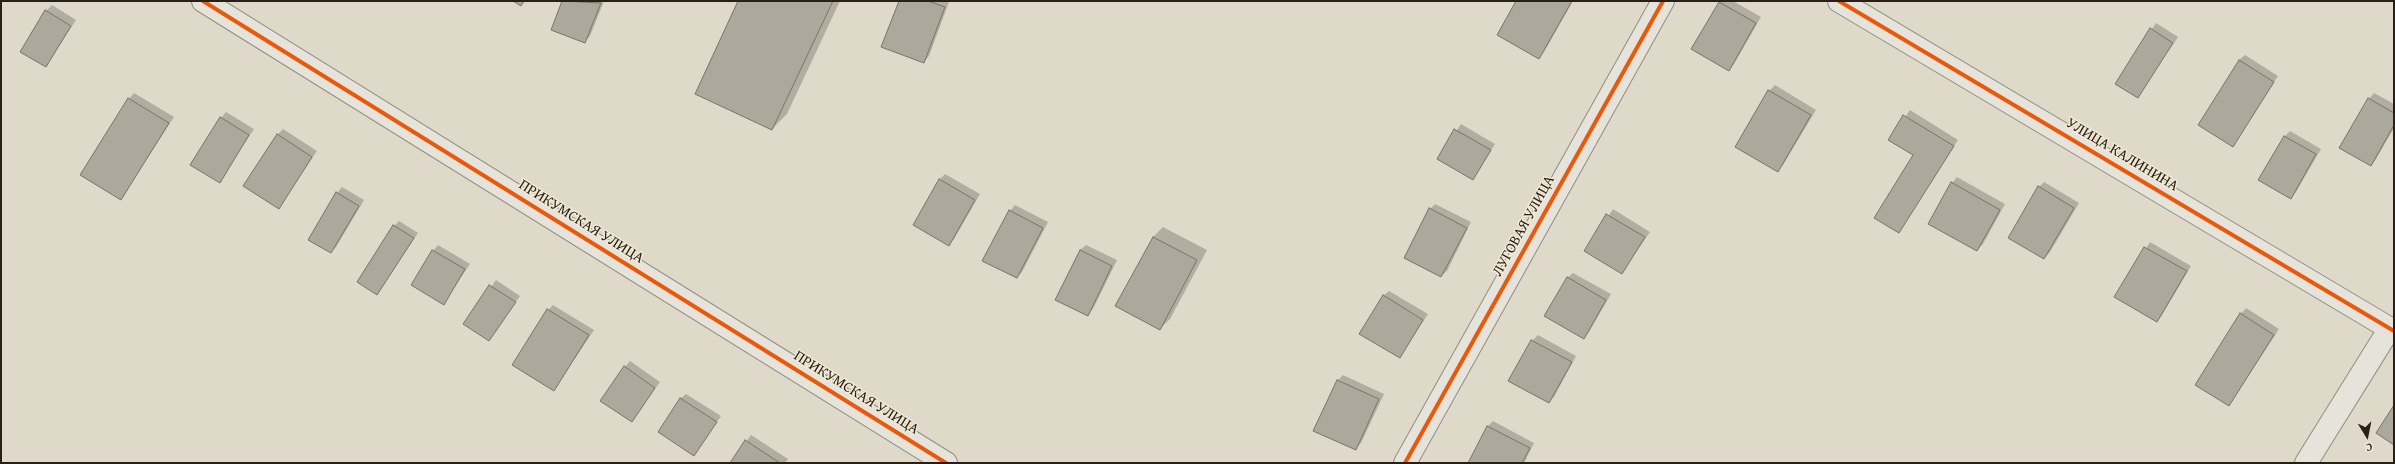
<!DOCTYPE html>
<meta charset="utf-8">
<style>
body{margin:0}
#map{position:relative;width:2395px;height:464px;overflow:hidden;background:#ded9c8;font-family:"Gentium Book Plus",serif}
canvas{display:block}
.frame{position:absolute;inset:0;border:2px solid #2a1e17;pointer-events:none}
.north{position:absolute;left:2347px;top:416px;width:40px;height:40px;-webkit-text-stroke:3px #f0ead5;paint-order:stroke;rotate:170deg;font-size:11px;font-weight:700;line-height:16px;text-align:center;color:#2a1e17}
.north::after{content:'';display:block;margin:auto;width:14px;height:18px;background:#2a1e17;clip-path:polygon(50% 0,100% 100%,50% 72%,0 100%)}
</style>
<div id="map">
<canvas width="2395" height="464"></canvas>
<div class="frame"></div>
<div class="north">С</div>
</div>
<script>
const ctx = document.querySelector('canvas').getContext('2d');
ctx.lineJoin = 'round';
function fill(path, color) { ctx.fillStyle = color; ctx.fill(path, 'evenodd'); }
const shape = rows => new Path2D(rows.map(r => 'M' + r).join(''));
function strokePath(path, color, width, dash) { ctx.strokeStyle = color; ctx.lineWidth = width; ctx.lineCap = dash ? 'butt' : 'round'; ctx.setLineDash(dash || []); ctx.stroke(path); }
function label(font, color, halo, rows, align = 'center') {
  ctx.font = font + ' "Gentium Book Plus",serif'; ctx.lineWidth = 3; ctx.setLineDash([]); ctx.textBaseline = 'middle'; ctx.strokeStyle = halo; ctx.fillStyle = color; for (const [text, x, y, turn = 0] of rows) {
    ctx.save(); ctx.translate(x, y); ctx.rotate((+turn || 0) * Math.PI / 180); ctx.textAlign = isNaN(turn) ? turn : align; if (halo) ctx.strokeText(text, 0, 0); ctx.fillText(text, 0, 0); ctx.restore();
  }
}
const shadow = shape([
 [563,1,604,1,590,36,585,42,552,30],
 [740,1,840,1,787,114,772,129],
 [900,1,949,2,929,56,924,62],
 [1517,1,1573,1,1544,52,1539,58],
 [1721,1,1733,1,1761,17,1734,64,1729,70,1693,49],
 [52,5,76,20,46,66,46,11],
 [2156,23,2178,37,2137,97,2116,83],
 [2245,55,2278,76,2233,146,2239,60],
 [1775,85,1816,110,1783,165,1778,171,1736,146,1769,91],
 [134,93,174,117,121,199,129,99],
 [2374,93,2394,104,2394,128,2376,159,2371,165,2369,99],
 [1910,110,1958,140,1899,232,1915,155,1889,140],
 [226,112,254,129,219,182,221,118],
 [1461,124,1495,144,1473,179,1438,159],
 [283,129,317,151,279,207,277,135],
 [2290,131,2321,149,2296,192,2291,198,2284,137],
 [945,174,980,194,954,239,949,244,939,180],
 [1957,177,2005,204,1983,244,1977,250,1952,183],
 [2044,182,2079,203,2050,252,2044,258,2039,187],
 [342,187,364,200,336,247,331,252,337,193],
 [1435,204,1471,222,1447,271,1441,276,1430,209],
 [1015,205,1048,222,1022,272,1017,277,1010,211],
 [1613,209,1650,232,1622,273,1586,251],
 [399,221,418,233,377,294,394,226],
 [1163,227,1207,250,1170,319,1160,329,1153,237],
 [2150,242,2191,266,2162,315,2157,321,2115,296],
 [438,245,470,264,444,303,433,251],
 [1086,245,1117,260,1093,309,1087,315,1056,300,1080,250],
 [1573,273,1611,294,1589,332,1583,338,1567,278],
 [496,280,520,296,489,340,465,324],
 [1389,291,1428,314,1400,357,1383,296],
 [553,305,594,330,554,390,548,310],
 [2246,308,2279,329,2229,405,2241,314],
 [1538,335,1576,356,1554,397,1548,402,1532,341],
 [630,361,660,382,632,421,625,367],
 [1343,375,1384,394,1361,443,1355,449,1315,430,1338,380],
 [686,394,721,416,694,455,680,399],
 [1493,421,1534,443,1524,463,1469,463,1488,426],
 [751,435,788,459,785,463,731,463]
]);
const building = shape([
 [513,1,524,1,521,6,513,1],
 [562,1,601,3,585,43,551,30,562,1],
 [738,1,833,1,772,130,695,94,738,1],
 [899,1,928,1,945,7,924,63,881,47,899,1],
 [1516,1,1572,1,1539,59,1497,35,1516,1],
 [1719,2,1756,23,1729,71,1691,49,1719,2],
 [45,10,71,26,46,67,20,52,45,10],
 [2150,28,2173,43,2138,98,2115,84,2150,28],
 [2239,60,2274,82,2233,147,2198,125,2239,60],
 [1768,90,1811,115,1778,172,1735,147,1768,90],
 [128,98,169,123,121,200,80,175,128,98],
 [2368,98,2394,113,2394,125,2371,166,2339,148,2368,98],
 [1903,115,1954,146,1899,233,1874,218,1913,155,1888,140,1903,115],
 [220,117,249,135,220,183,190,165,220,117],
 [1454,129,1491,150,1473,180,1437,159,1454,129],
 [277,134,312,157,279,209,243,186,277,134],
 [2284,136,2316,154,2291,199,2258,180,2284,136],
 [939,179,975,200,949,246,913,225,939,179],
 [1951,182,2000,210,1977,251,1928,224,1951,182],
 [2038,186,2074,208,2044,259,2008,238,2038,186],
 [336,192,359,206,331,253,308,240,336,192],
 [1429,208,1467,228,1441,277,1404,258,1429,208],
 [1009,210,1043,228,1017,278,982,261,1009,210],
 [1606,214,1645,237,1622,274,1584,251,1606,214],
 [393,225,414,238,377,295,357,282,393,225],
 [1153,237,1197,260,1160,330,1115,306,1153,237],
 [2144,247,2187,271,2157,322,2114,297,2144,247],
 [432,250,465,269,444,305,411,285,432,250],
 [1080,250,1112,266,1088,316,1055,300,1080,250],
 [1567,277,1606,300,1584,339,1544,316,1567,277],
 [489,285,516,302,489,341,463,324,489,285],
 [1383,295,1423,320,1400,358,1359,334,1383,295],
 [547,309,589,335,554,391,512,365,547,309],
 [2240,313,2274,335,2229,406,2195,385,2240,313],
 [1531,340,1572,362,1549,403,1508,381,1531,340],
 [624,366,655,388,632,422,600,401,624,366],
 [1337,380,1379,399,1356,450,1313,431,1337,380],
 [680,398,717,422,694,456,658,432,680,398],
 [2394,405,2394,445,2376,433,2394,405],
 [1487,426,1530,448,1522,463,1468,463,1487,426],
 [745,440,780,463,730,463,745,440]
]);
const street = shape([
 [203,1,946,463],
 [1839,1,2394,331],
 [1405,463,1663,1],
 [2306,463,2390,328]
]);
const cycleway = shape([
 [203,1,946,463],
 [1839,1,2394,331],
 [1405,463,1663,1]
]);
const streetNames = [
 ["УЛИЦА КАЛИНИНА",2122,155,31],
 ["ПРИКУМСКАЯ УЛИЦА",581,222,32],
 ["ЛУГОВАЯ УЛИЦА",1524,226,-61],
 ["ПРИКУМСКАЯ УЛИЦА",856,393,32]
];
fill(shadow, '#0003');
fill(building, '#aca89c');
strokePath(building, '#78736a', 1);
strokePath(street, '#918d82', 24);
strokePath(street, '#e6e3db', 22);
strokePath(cycleway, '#e8590c', 4);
label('15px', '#2a1e17', '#f0ead5', streetNames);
</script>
